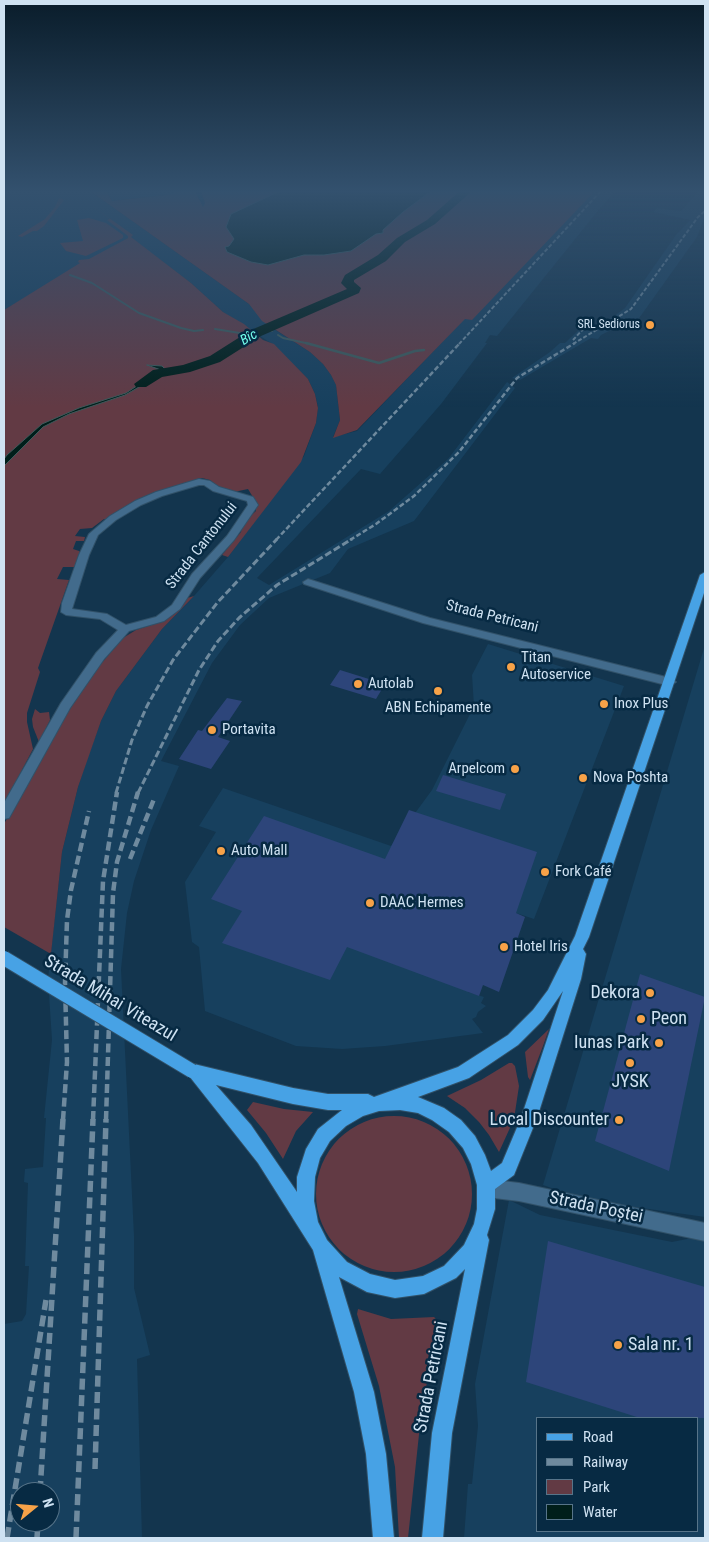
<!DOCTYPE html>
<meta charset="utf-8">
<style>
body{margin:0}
#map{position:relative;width:709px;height:1542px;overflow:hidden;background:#13354e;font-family:"Roboto Condensed",sans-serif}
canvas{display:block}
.frame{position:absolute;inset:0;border:5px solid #cfe2f2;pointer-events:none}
.legend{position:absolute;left:536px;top:1417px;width:162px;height:115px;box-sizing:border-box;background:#072a43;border:1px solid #577489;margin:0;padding:6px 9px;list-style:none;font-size:15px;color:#cfe2f2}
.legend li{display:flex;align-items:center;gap:10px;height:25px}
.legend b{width:25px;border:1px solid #577489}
.north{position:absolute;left:10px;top:1482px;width:50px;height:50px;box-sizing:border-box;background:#072a43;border:1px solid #577489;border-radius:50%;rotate:73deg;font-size:14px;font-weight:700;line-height:20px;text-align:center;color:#cfe2f2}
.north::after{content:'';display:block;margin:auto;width:18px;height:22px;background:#f7a248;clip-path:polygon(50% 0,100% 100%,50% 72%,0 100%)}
</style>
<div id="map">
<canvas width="709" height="1542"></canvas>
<div class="frame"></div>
<ul class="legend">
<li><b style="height:6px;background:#47a2e5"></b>Road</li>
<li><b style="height:6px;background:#6f8a9e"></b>Railway</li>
<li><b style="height:14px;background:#623a44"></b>Park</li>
<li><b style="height:14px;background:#001e1a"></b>Water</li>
</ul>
<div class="north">N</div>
</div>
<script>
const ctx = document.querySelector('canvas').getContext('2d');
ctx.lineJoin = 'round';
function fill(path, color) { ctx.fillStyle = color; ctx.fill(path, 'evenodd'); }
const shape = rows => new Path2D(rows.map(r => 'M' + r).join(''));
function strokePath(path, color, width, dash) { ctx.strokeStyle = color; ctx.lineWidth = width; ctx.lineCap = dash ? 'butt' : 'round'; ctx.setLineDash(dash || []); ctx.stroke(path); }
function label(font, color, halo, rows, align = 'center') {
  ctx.font = font + ' "Roboto Condensed",sans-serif'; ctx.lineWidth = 5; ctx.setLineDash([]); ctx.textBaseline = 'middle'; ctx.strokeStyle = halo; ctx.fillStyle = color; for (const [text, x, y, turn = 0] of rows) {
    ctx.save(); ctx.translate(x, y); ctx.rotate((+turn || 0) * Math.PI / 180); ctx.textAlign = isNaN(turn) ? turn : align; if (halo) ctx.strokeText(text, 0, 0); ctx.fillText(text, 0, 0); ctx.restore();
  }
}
const built = shape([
 [4,191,90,191,249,304,268,325,254,332,223,312,191,283,130,237,4,310],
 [106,191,173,191,175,194,112,201],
 [587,191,616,191,601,207,497,336,490,335,485,343,487,343,441,404,380,474,361,469,257,578,269,585,389,511,448,459,507,382,515,388,414,521,348,549,330,573,269,598,240,625,212,663,161,761,179,766,151,830,134,881,127,913,121,969,134,1236,134,1288,150,1355,137,1359,142,1538,4,1538,4,1324,22,1321,26,1314,29,1266,25,1266,28,1183,24,1182,25,1169,43,1167,46,1118,44,1118,52,1040,48,979,62,852,78,787,88,756,101,721,116,691,162,629,194,596,228,557,304,456,316,423,318,407,315,394,308,379,274,345,257,334,272,328,310,352,323,364,331,375,336,385,340,420,333,437,357,431],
 [20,1492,50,1492,50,1522,20,1522],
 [698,191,705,191,705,216,697,237,632,328,619,326,601,335,598,339,591,338,520,380,512,378,550,352,560,343,565,343,582,327,596,330,625,308,676,235,690,220,653,212,657,208,681,211],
 [488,644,624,686,534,919,516,913,468,992,484,997,481,1003,486,1006,478,1012,476,1017,472,1019,483,1033,385,1046,342,1049,296,1046,205,1011,199,947,192,942,185,882,216,832,199,826,223,788,391,846,432,790,474,706,472,675],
 [705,645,705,1217,586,1200,543,1185],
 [509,1200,540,1215,672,1242,697,1237,705,1241,705,1538,464,1538,468,1484,472,1484,478,1426,475,1384],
 [538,1418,698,1418,698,1531,538,1531]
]);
const green = shape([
 [90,191,106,191,112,201,174,194,173,191,195,191,203,207,205,203,201,191,595,191,472,320,465,319,357,430,333,438,340,420,336,385,331,375,323,364,310,352,262,321,249,304],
 [59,198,64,200,44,226,37,231,33,231,22,237,18,236,45,219,55,207],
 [88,203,133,235,131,237,191,283,223,312,244,324,263,340,274,344,308,379,315,394,318,408,316,423,301,462,228,557,222,555,241,532,242,526,248,518,256,511,256,502,248,489,234,492,220,488,210,480,202,478,160,491,126,507,107,519,104,519,92,528,80,529,75,536,85,537,84,541,76,541,73,549,79,551,81,553,77,567,63,567,57,579,69,580,38,668,40,672,27,713,27,722,33,749,4,804,4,310,80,263,78,262,79,260,89,259,128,238,128,236,107,220,110,219],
 [89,218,106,223,123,235,123,238,86,256,66,251,60,243,83,241,77,220],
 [194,596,162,629,116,691,101,721,78,787,62,852,51,954,4,927,4,824,53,733,100,665,123,638,136,630,163,621,184,599],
 [35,709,40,713,49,712,50,720,39,742,33,727,32,719],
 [549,1029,543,1046,530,1080,528,1077,525,1052],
 [509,1063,512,1063,515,1066,519,1086,514,1119,499,1152,489,1135,479,1122,465,1108,447,1096,481,1080],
 [253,1102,284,1109,313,1112,296,1131,283,1159,266,1133,247,1110],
 '316 1194a78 78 0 1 1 156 0a78 78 0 1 1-156 0Z',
 [358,1309,391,1319,434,1317,437,1320,420,1425,408,1538,399,1538,395,1467,379,1386,357,1314]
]);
const water = shape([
 [280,191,430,191,430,192,403,212,383,230,383,233,376,234,351,251,324,255,304,255,268,265,251,262,227,252,225,247,229,246,234,239,226,227,231,214,280,191],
 [147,365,162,366,167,371,125,395,69,414,43,427,4,466,4,459,7,455,42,424,79,408,126,393,161,370,147,365]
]);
const streamFar1 = shape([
 [70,275,92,283,139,313,181,328,194,331,203,330],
 [267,327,272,331],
 [215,329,252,335],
 [278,335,283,338,310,344]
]);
const stream = shape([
 [306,343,379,363,415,351,424,350]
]);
const river = shape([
 [460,191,472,191,435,224,405,242,386,261,354,280,354,282,361,288,359,293,261,336,220,362,190,372,162,377,146,387,136,387,134,384,153,370,183,365,210,356,251,330,347,289,341,283,345,275,378,255,397,238,427,220,460,191]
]);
const building = shape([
 [340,670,385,684,376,699,330,685],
 [227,698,242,701,218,737,230,741,211,769,179,759,198,730,202,731],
 [443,775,506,794,500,810,436,791],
 [409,810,537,852,516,913,525,917,499,992,483,985,479,996,347,947,330,980,222,943,242,911,211,899,264,816,385,859],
 [640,974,705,997,669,1171,595,1141],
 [548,1241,705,1287,705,1418,640,1418,526,1382]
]);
const street = shape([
 [199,479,210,481,219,487,253,497,258,505,234,540,200,578,180,609,164,621,129,631,104,659,70,708,9,818,4,819,4,803,61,703,96,653,118,630,100,619,66,615,61,612,62,603,79,555,89,534,110,516,135,501,156,492,199,479],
 [199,485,204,485,213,491,247,501,248,505,227,536,192,574,172,605,156,617,126,625,107,614,72,609,89,555,98,535,116,520,141,505,162,496,199,485],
 [308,579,430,618,670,678,676,682,670,686,423,623,304,584,303,582,308,579],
 [486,1179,519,1183,705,1223,705,1241,519,1201,486,1197,480,1194,477,1188,480,1182,486,1179]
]);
const primary = shape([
 [705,572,705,590,589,937,583,949,586,954,581,979,537,1118,514,1175,495,1189,495,1209,487,1235,489,1240,452,1433,443,1538,422,1538,432,1433,465,1269,456,1278,424,1294,395,1298,367,1292,339,1277,374,1392,386,1454,394,1538,373,1538,366,1454,354,1392,313,1250,258,1163,186,1072,188,1067,194,1064,293,1088,328,1094,368,1094,374,1097,458,1067,508,1035,533,1010,548,990,575,936,700,575,705,572],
 [563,991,521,1118,502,1163,491,1171,485,1155,475,1136,461,1120,444,1108,418,1097,469,1078,518,1045,543,1020,563,991],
 [216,1085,293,1104,328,1110,342,1110,318,1129,306,1149,297,1177,297,1192,251,1125,216,1085],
 [400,1110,418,1113,432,1120,449,1132,463,1148,471,1164,477,1185,477,1209,474,1224,464,1245,444,1266,423,1276,395,1280,370,1274,347,1262,327,1240,318,1222,314,1201,315,1177,320,1158,330,1141,346,1126,363,1116,379,1111,400,1110]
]);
const railFar4 = shape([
 [573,340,586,326],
 [459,344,601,191],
 [573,344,631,309,698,217,705,211]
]);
const railFar3 = shape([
 [276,540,460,343],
 [350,540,376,524,414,496,459,452,517,378,575,343]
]);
const railFar2 = shape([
 [116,793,132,740,147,706,173,660,217,603,277,539],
 [138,793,199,670,218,641,239,618,277,585,352,539]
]);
const railFar1 = shape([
 [130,859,154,799],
 [63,1120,67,1062,65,983,67,920,71,890,89,811],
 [93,1120,103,881,117,792],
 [106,1120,113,893,117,862,138,792]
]);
const rail = shape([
 [95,1469,106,1119],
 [40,1492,63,1119],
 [7,1538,46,1300],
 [37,1538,38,1522],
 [76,1538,93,1119]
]);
const primaryBridge = shape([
 [4,958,192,1071]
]);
const markers = [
 [650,325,5,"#f7a248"],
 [511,667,5,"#f7a248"],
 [358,684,5,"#f7a248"],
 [438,691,5,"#f7a248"],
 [604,704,5,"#f7a248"],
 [212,730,5,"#f7a248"],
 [515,769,5,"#f7a248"],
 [583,778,5,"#f7a248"],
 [221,851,5,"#f7a248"],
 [545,872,5,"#f7a248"],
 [370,903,5,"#f7a248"],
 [504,947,5,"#f7a248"],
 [650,993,5,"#f7a248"],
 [641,1019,5,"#f7a248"],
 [659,1043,5,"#f7a248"],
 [630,1063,5,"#f7a248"],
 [619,1120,5,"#f7a248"],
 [618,1345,5,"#f7a248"]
];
const farPoinames = [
 ["SRL Sediorus",640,325]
];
const farWaternames = [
 ["Bîc",249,338,-30]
];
const streetNames = [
 ["Strada Cantonului",202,546,-52],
 ["Strada Petricani",492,617,14]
];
const poiNames = [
 ["Titan",521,658],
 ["Autoservice",521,675],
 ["Autolab",368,684],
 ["Inox Plus",614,704],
 ["ABN Echipamente",438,708,"center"],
 ["Portavita",222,730],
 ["Arpelcom",505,769,"right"],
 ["Nova Poshta",593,778],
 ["Auto Mall",231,851],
 ["Fork Café",555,872],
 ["DAAC Hermes",380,903],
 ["Hotel Iris",514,947]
];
const nearPoinames = [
 ["Dekora",640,993],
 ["Peon",651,1019,"left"],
 ["Iunas Park",649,1043],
 ["JYSK",630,1082,"center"],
 ["Local Discounter",609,1120],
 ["Sala nr. 1",628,1345,"left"]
];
const nearStreetnames = [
 ["Strada Mihai Viteazul",110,999,31],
 ["Strada Poștei",596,1208,12],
 ["Strada Petricani",432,1377,-79]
];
fill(built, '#17405e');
fill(green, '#623a44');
fill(water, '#001e1a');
strokePath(water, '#3e595b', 1);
strokePath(streamFar1, '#3e595b', 2);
strokePath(stream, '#3e595b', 2.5);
fill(river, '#001e1a');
fill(building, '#2d457a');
strokePath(street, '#315168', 2);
strokePath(primary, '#315168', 2);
fill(street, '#426b8c');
fill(primary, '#47a2e5');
strokePath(railFar4, '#6f8a9e', 2, [4, 2]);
strokePath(railFar3, '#6f8a9e', 2.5, [5, 2.5]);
strokePath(railFar2, '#6f8a9e', 3, [7, 3]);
strokePath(railFar1, '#6f8a9e', 4.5, [9, 4.5]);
strokePath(rail, '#6f8a9e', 5.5, [11, 5.5]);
strokePath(primaryBridge, '#315168', 16, []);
strokePath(primaryBridge, '#47a2e5', 14);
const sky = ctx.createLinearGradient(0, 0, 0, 407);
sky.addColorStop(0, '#0a1d2b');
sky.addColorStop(0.47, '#33516e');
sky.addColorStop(1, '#33516e00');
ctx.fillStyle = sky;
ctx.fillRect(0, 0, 709, 407);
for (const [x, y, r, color] of markers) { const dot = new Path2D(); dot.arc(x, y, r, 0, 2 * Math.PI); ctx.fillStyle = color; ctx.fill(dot); strokePath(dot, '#072a43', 2); }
label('12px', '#cfe2f2', '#072a43', farPoinames, 'right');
label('italic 14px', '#73feec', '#072a43', farWaternames);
label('15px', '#cfe2f2', '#072a43', streetNames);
label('15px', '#cfe2f2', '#072a43', poiNames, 'left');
label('18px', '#cfe2f2', '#072a43', nearPoinames, 'right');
label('18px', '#cfe2f2', '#072a43', nearStreetnames);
</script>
